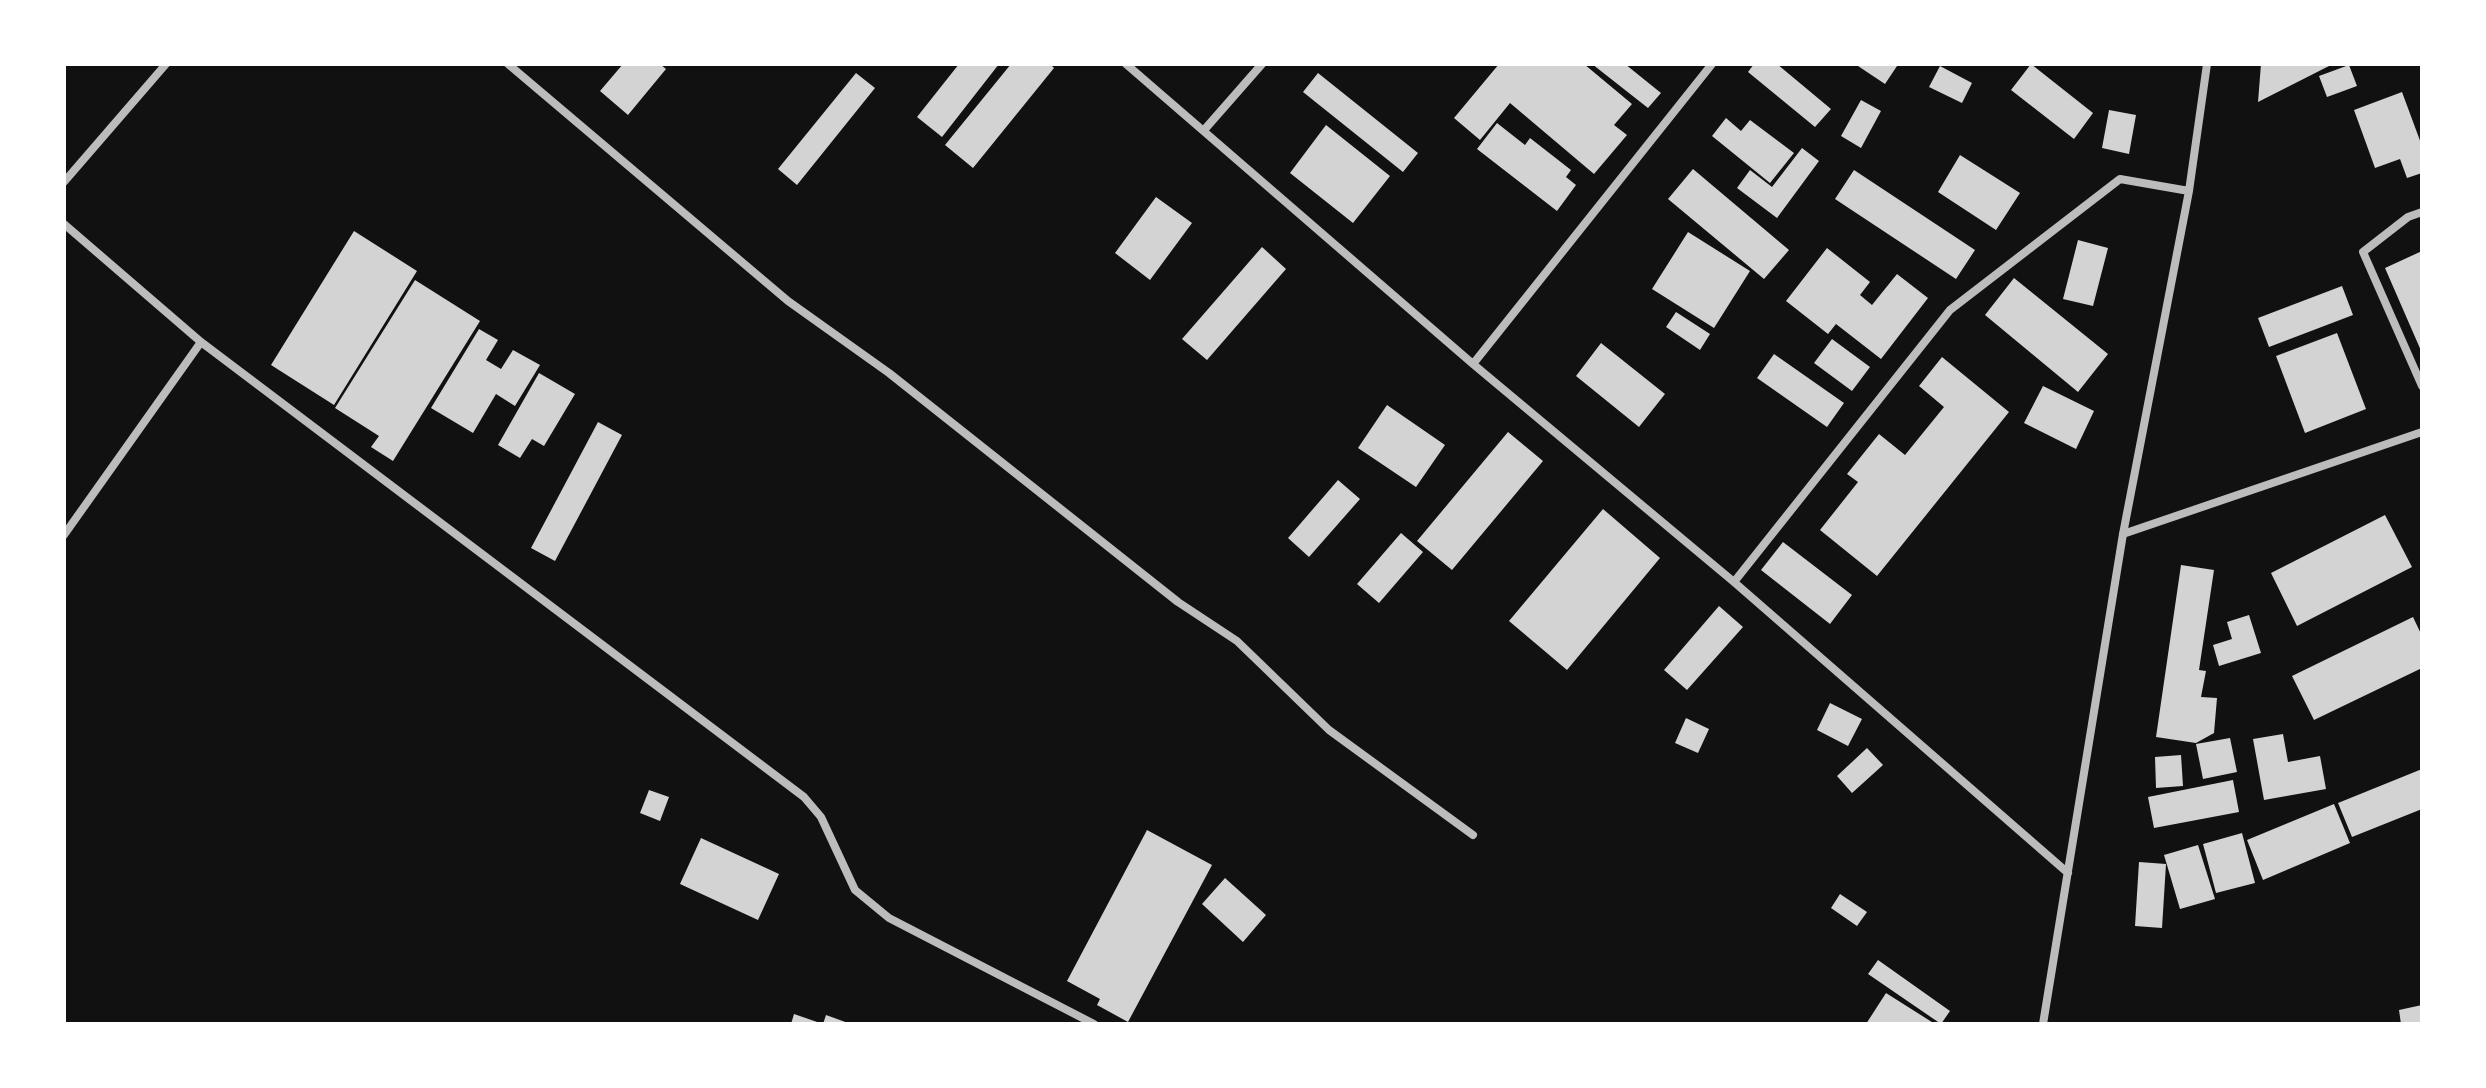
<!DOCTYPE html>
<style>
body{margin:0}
#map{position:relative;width:2486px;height:1088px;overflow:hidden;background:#111;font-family:"DM Sans",sans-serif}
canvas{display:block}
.frame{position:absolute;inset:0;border:66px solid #fff;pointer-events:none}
</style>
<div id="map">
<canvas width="2486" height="1088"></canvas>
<div class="frame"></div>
</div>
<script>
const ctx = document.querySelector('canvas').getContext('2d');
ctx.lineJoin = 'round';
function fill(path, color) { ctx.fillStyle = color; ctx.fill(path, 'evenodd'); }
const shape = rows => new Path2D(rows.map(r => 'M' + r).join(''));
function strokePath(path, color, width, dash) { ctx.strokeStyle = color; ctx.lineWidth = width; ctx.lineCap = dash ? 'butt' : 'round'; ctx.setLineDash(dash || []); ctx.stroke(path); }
const building = shape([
 [623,64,660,64,666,69,628,115,600,91],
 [959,64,999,64,942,137,917,117],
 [1011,64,1050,64,1054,68,973,168,945,145],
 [1499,64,1584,64,1632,104,1614,125,1627,135,1594,174,1510,103,1480,140,1454,118],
 [1592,64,1625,64,1661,93,1648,108],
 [1754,64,1777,64,1831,109,1815,127,1748,72],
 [1855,64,1894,64,1897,66,1885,84],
 [2031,64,2093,113,2074,139,2011,90],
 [2261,64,2333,64,2258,102],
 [2349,65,2357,86,2327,97,2319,76],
 [1940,66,1972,83,1962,103,1929,87],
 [856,73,875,88,797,185,778,169],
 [1318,73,1418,153,1403,172,1303,92],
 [2402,92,2422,146,2422,173,2407,178,2400,159,2375,168,2354,110],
 [1861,100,1881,111,1861,148,1841,136],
 [2109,110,2136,115,2129,154,2102,148],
 [1726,118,1741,131,1750,120,1794,153,1770,183,1712,136],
 [1497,123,1525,145,1530,138,1571,170,1566,177,1576,185,1557,211,1477,149],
 [1326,125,1390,176,1353,223,1290,173],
 [1802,148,1819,161,1777,218,1737,188,1750,170,1772,187],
 [1960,155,2020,193,1996,230,1938,192],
 [1693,169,1789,250,1764,279,1668,199],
 [1854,170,1975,250,1956,279,1835,199],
 [1156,197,1192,223,1150,280,1115,253],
 [354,231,417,271,334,405,271,365],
 [1688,232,1750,271,1714,328,1652,289],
 [2078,240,2108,248,2093,306,2063,299],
 [1262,247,1286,269,1207,360,1182,339],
 [1827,248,1870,282,1860,295,1872,305,1897,274,1928,298,1881,359,1836,324,1828,334,1786,301],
 [2422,251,2422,353,2385,268],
 [2014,278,2108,354,2078,392,1985,315],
 [415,280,480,321,393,461,371,447,379,436,335,408],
 [2342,286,2353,315,2269,347,2258,318],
 [1676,312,1710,334,1700,350,1666,327],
 [479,329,498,340,486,360,501,369,513,350,540,365,515,406,496,394,473,433,431,408],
 [2337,333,2366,409,2305,433,2276,356],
 [1832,339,1870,367,1852,391,1814,363],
 [1601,343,1665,394,1639,427,1576,376],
 [1774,354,1844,403,1827,427,1757,378],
 [1942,357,2009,412,1877,576,1820,530,1858,482,1847,474,1879,434,1905,455,1944,407,1919,386],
 [539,373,575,394,544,446,532,439,520,458,498,445],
 [2043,386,2094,411,2076,449,2024,423],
 [1387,405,1445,445,1416,487,1358,448],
 [598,422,622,435,555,561,531,548],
 [1508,432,1543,461,1452,570,1417,541],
 [1338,480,1360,499,1309,557,1288,538],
 [1603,509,1660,558,1567,670,1509,621],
 [2385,515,2412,567,2297,626,2271,573],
 [1401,533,1423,552,1379,603,1357,584],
 [1783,542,1852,595,1830,624,1761,570],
 [2181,565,2214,570,2199,670,2206,671,2201,697,2217,698,2214,733,2196,743,2156,737],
 [1719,606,1743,627,1687,690,1664,670],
 [2249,615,2261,653,2219,666,2213,645,2232,639,2227,622],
 [2413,617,2422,636,2422,668,2314,720,2292,676],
 [1830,703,1862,719,1848,746,1817,730],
 [1686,718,1709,729,1698,753,1675,743],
 [2283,734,2288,762,2320,756,2326,789,2264,800,2253,739],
 [2230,738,2237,772,2203,779,2196,744],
 [1867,748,1883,765,1852,793,1837,776],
 [2181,755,2183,786,2156,788,2155,757],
 [2422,769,2422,809,2352,837,2338,803],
 [2233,780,2239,812,2154,828,2148,797],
 [649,790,669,797,660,821,640,813],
 [2334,804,2350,843,2263,880,2247,840],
 [1147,830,1212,865,1128,1022,1097,1005,1100,999,1067,981],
 [2242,833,2255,883,2216,893,2203,844],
 [701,838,779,874,758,920,680,884],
 [2198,845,2215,899,2180,909,2164,855],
 [2139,862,2166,864,2162,928,2135,926],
 [1225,878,1266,915,1243,942,1202,904],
 [1840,894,1867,912,1857,926,1831,908],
 [1878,960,1950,1011,1941,1024,1868,974],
 [1886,993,1935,1024,1866,1024],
 [2422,1005,2422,1024,2401,1024,2399,1010],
 [794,1014,823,1024,826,1015,851,1024,791,1024]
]);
const minor = shape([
 [508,64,788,301,889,373,1178,602,1237,641,1329,730,1473,835],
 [1126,64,1473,364,1734,582,2068,873],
 [1205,129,1262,64],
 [64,182,166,64],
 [2422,212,2408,217,2363,252,2422,386],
 [64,224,201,342,804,797,821,817,855,890,889,918,1094,1024],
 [1473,364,1712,64],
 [2123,534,2422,432],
 [64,535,201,342],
 [1734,582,1950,310,2120,179,2189,191],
 [2043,1024,2123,534,2189,191,2207,64]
]);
fill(building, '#d3d3d3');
strokePath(minor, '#bcbcbc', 8);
</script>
